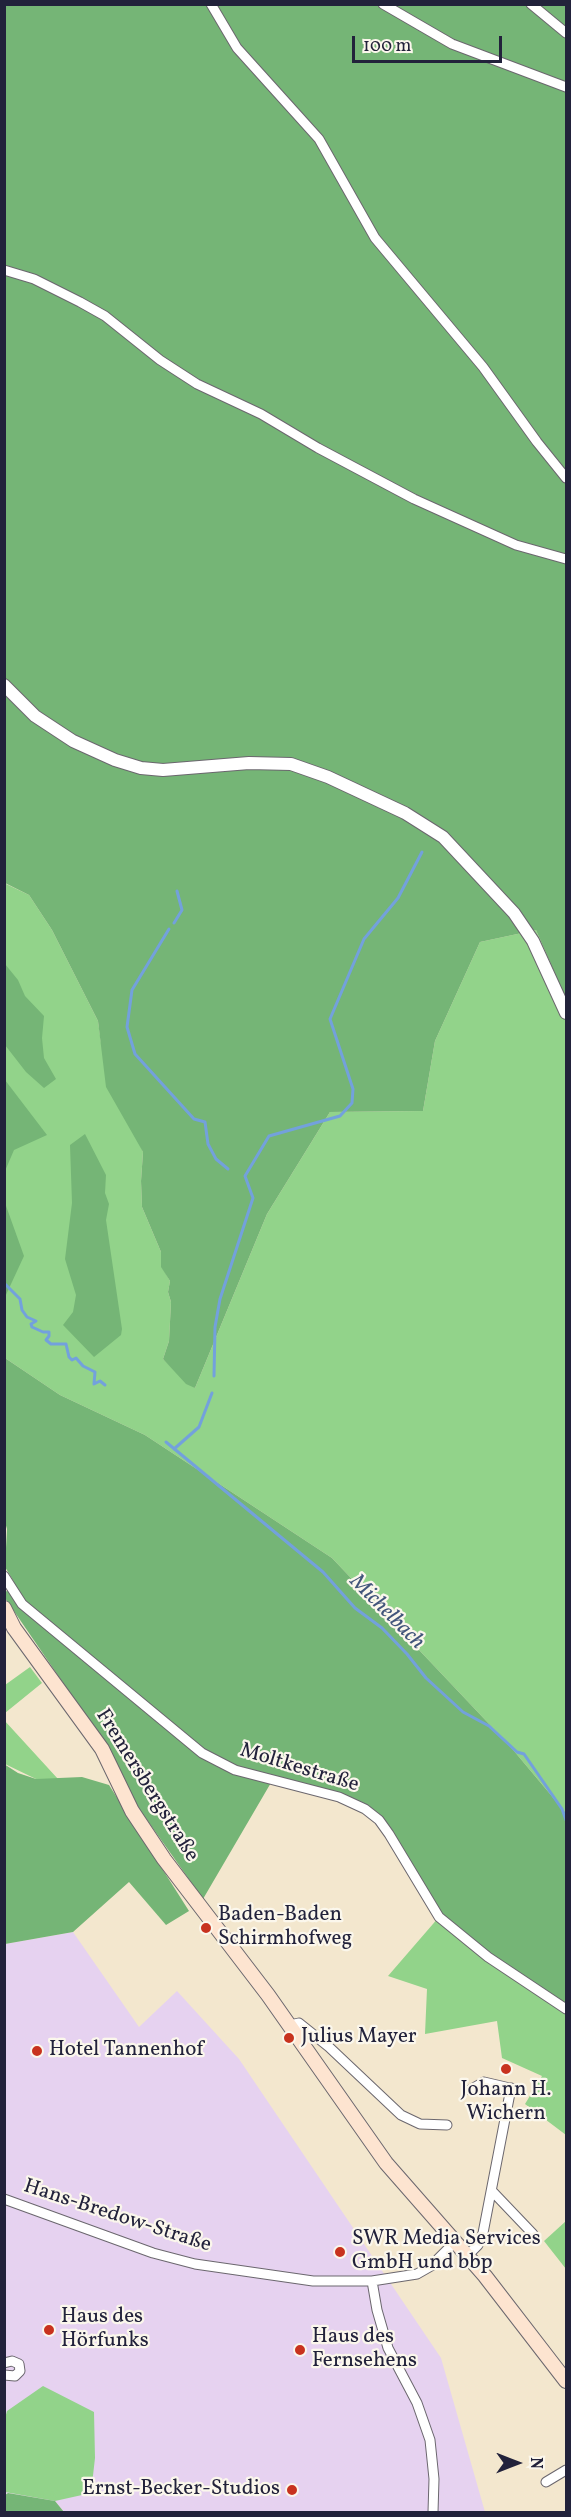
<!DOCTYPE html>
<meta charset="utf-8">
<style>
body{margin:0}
#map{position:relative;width:571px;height:2517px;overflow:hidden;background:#f3e7ce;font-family:Vollkorn,serif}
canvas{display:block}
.frame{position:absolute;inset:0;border:6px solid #22223b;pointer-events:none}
.north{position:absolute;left:487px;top:2433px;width:60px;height:60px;-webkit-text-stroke:4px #fbf7ec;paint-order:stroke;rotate:90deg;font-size:16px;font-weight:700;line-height:24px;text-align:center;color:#22223b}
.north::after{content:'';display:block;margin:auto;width:21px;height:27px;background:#22223b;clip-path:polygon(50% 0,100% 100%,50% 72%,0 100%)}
.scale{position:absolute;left:352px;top:36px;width:150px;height:27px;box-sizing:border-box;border:3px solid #22223b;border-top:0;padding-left:8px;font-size:18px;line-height:21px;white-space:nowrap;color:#22223b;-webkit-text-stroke:4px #fbf7ec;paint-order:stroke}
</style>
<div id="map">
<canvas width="571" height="2517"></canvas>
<div class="frame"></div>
<div class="north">N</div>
<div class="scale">100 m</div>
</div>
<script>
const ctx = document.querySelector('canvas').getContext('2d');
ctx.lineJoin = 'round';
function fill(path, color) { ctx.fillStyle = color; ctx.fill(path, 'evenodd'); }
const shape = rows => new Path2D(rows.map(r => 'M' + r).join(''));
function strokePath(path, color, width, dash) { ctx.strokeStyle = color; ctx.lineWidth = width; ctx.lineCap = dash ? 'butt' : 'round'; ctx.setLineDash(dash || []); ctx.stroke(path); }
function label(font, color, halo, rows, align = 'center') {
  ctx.font = font + ' Vollkorn,serif'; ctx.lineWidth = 4.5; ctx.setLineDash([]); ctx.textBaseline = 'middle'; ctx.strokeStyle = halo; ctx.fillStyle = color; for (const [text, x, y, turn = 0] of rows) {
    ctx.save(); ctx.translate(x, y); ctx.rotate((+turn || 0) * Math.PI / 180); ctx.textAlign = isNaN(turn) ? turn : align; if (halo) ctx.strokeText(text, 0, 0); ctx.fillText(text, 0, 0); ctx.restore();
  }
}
const built = shape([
 [73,1932,139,2027,177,1991,239,2059,441,2358,485,2512,64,2512,55,2501,8,2493,5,2495,5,1944]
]);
const green = shape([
 [4,883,29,895,52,930,98,1021,101,1043,143,1152,141,1181,142,1207,161,1252,162,1267,170,1281,168,1292,171,1302,169,1341,163,1359,195,1388,267,1214,330,1112,423,1111,435,1041,480,942,536,930,566,999,566,1813,509,1745,332,1558,145,1435,60,1395,5,1358],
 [30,1667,42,1683,5,1713,5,1685],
 [4,1720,58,1779,36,1779,5,1764],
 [439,1917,566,2009,566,2135,525,2104,542,2076,502,2058,497,2021,425,2034,427,1989,388,1976],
 [566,2221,566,2269,544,2241],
 [43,2386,94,2412,95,2458,91,2493,55,2501,5,2492,4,2422,7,2411]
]);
const forest = shape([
 [4,5,566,5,566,999,536,930,480,942,435,1041,423,1111,330,1112,267,1214,195,1388,186,1384,163,1359,169,1341,171,1302,168,1292,170,1281,161,1267,161,1252,142,1207,141,1181,143,1152,106,1087,98,1021,52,930,29,895,5,883],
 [5,964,18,980,25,996,44,1016,42,1038,44,1058,56,1079,44,1088,26,1072,5,1045],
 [5,1080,47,1135,14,1150,5,1171],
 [85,1134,106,1175,105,1193,109,1204,106,1220,122,1329,121,1335,94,1357,63,1325,73,1312,76,1295,65,1259,72,1203,70,1145],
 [5,1203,24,1256,5,1297,4,1297],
 [5,1358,60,1395,145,1435,332,1558,509,1745,566,1813,566,2009,439,1917,379,1820,365,1809,272,1781,203,1899,135,1803,109,1750,5,1598,5,1593,14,1582,5,1567,7,1529,4,1519],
 [4,1764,18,1773,36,1779,82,1777,109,1785,189,1911,166,1925,129,1882,73,1932,5,1944],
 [8,2493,55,2501,64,2512,5,2512,5,2495]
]);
const stream = shape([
 [174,923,182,910,177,891],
 [169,929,132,990,127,1027,135,1054,194,1119,205,1122,208,1144,216,1159,228,1169],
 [4,1283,20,1299,22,1310,27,1317,36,1321,31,1324,32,1327,43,1332,49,1332,49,1336,46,1340,51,1344,66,1344,69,1357,72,1360,76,1358,83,1366,95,1372,94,1384,100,1381,105,1385],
 [214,1376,215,1327,220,1299,253,1198,245,1176,269,1136,340,1116,352,1103,353,1089,330,1019,364,939,398,898,422,852],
 [166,1442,323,1572,355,1608,382,1628,407,1654,426,1678,463,1712,489,1726,517,1752,524,1754,562,1809,566,1820],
 [174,1449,199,1427,212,1393]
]);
const minor = shape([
 [211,4,237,48,319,139,375,238,483,367,537,442,566,478],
 [383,4,452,44,566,87],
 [531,4,566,33],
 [4,270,34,279,80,302,105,316,160,360,197,384,261,414,318,448,414,499,516,545,566,559],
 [4,1576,22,1604,202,1753,235,1770,339,1797,365,1809,379,1820,389,1834,439,1917,488,1957,566,2009],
 [290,2025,299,2023,329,2047,401,2115,420,2124,447,2125],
 [470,2090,484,2082,514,2089],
 [492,2191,533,2234],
 [4,2199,153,2253,195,2264,313,2281,372,2281,417,2274,431,2266,456,2241],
 [468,2255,478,2245,483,2233,511,2088],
 [372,2281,377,2310,388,2348,417,2403,430,2440,434,2479,433,2512],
 [4,2363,12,2361,19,2364,20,2371,15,2376,4,2375],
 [546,2482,566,2470]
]);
const tertiary = shape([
 [4,685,35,716,73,741,115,760,141,768,163,770,249,763,291,764,328,777,405,813,443,837,514,913,533,941,566,1013]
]);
const secondary = shape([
 [4,1608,14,1628,102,1749,132,1811,164,1859,268,1995,386,2163,485,2276,566,2381]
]);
const markers = [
 [206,1928,6,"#c8321e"],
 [289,2038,6,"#c8321e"],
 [37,2051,6,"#c8321e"],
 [506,2069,6,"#c8321e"],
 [340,2252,6,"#c8321e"],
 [49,2330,6,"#c8321e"],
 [300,2350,6,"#c8321e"],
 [292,2490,6,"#c8321e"]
];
const streetNames = [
 ["Moltkestraße",299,1769,17],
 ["Fremersbergstraße",146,1786,58],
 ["Hans-Bredow-Straße",117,2217,18]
];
const poiNames = [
 ["Baden-Baden",218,1916],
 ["Schirmhofweg",218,1940],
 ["Julius Mayer",301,2038],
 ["Hotel Tannenhof",49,2051],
 ["Johann H.",506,2091,"center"],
 ["Wichern",506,2115,"center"],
 ["SWR Media Services",352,2240],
 ["GmbH und bbp",352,2264],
 ["Haus des",61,2318],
 ["Hörfunks",61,2342],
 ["Haus des",312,2338],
 ["Fernsehens",312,2362],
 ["Ernst-Becker-Studios",280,2490,"right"]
];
const waterNames = [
 ["Michelbach",386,1613,45]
];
fill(built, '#e6d2f0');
fill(green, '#92d38a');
fill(forest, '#75b576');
strokePath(stream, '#73a1dc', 3);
strokePath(minor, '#6b676e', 11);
strokePath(tertiary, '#6b676e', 14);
strokePath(secondary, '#6b676e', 16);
strokePath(minor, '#fff', 9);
strokePath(tertiary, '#fff', 12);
strokePath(secondary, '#fde4d0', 14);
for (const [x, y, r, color] of markers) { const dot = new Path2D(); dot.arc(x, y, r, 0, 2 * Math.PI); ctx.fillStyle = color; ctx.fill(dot); strokePath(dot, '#fbf7ec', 2); }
label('21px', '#22223b', '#fbf7ec', streetNames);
label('21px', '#22223b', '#fbf7ec', poiNames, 'left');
label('italic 22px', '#42557b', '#fbf7ec', waterNames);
</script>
